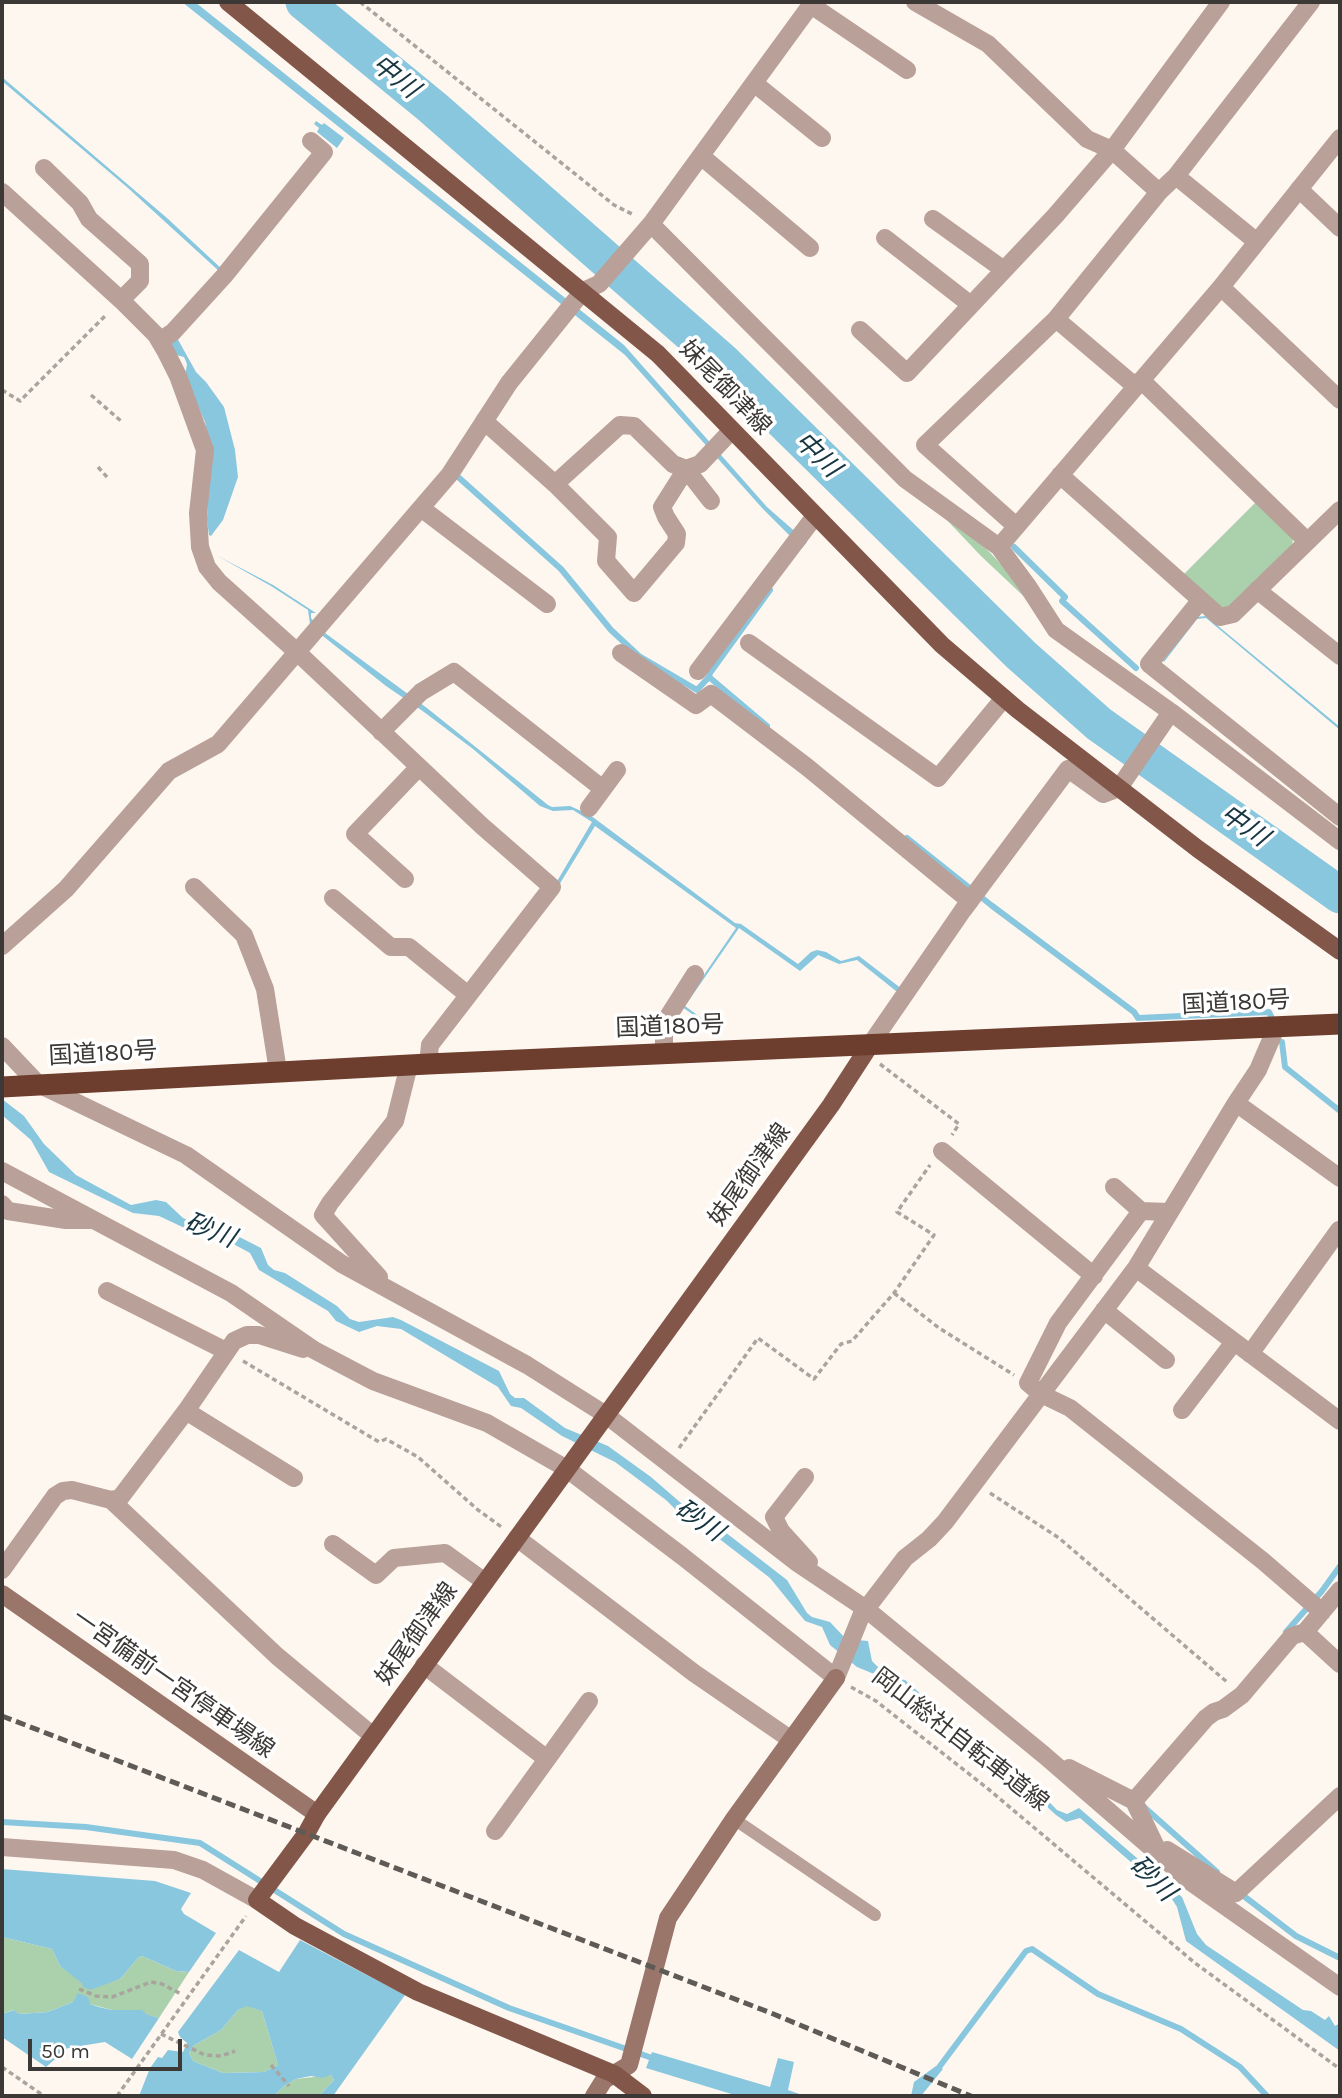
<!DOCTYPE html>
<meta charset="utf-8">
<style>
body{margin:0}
#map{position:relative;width:1342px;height:2098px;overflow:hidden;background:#fef7f0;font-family:Karla,sans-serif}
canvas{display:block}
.frame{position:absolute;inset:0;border:4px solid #3c3835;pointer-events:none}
.scale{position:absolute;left:28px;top:2039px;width:154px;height:32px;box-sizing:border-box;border:4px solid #3c3835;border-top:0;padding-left:9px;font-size:21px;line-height:24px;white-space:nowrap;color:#3c3835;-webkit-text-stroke:5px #fff;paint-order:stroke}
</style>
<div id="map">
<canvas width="1342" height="2098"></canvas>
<div class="frame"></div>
<div class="scale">50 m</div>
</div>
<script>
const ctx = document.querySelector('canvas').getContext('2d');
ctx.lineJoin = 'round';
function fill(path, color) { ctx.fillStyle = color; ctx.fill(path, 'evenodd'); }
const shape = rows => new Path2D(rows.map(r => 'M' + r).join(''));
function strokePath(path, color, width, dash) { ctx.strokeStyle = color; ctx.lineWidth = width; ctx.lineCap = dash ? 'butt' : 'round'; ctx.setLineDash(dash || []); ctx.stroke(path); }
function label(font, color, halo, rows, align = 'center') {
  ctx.font = font + ' Karla,"Noto Sans JP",sans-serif'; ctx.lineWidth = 7; ctx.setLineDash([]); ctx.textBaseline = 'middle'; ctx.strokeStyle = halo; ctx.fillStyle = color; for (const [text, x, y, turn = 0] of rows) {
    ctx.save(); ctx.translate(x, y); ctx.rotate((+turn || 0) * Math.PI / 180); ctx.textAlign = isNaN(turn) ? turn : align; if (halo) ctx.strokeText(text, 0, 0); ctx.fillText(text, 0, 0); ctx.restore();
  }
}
const green = shape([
 [1256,502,1293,538,1292,548,1231,608,1224,609,1182,576],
 [943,516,971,533,1025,589,1035,607,981,556],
 [2,1937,52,1949,60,1966,92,1988,120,1979,138,1958,142,1956,176,1971,189,1972,159,2018,145,2014,141,2010,112,2010,90,2004,73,2002,48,2012,19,2014,13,2010,2,2014],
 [247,2005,262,2011,278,2065,264,2072,223,2073,193,2061,189,2053,193,2046,221,2030,238,2010],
 [331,2075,334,2080,319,2096,274,2096,284,2086,296,2079]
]);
const water = shape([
 [182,2,195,2,624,345,767,507,807,542,802,548,763,509,625,355],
 [2,77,167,218,223,270,220,272,128,188,2,81],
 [316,121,322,125,324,123,344,138,337,148,317,132,319,128,314,124],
 [176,336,196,372,206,382,224,407,235,450,238,477,223,520,211,536,209,535,207,519,209,442,205,422,185,377,187,364,184,357,176,355,172,348,172,340],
 [216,555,273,585,316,613,311,613,311,618,321,630,427,708,548,805,552,807,570,806,590,815,735,923,741,924,798,964,811,952,817,950,826,952,841,961,859,956,902,989,901,995,857,960,839,964,818,955,800,971,739,928,685,1006,722,1033,721,1034,682,1007,736,928,595,826,556,890,553,888,592,822,573,810,553,811,540,806,473,749,424,712,386,686,319,633,310,624,308,610,271,586],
 [1206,616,1340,727,1340,730,1206,618,1197,619,1164,662,1163,661,1196,617],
 [2,1099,24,1116,44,1144,76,1175,131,1205,156,1200,166,1202,183,1218,197,1224,210,1222,261,1248,268,1265,274,1270,285,1273,337,1306,350,1319,359,1322,393,1317,401,1320,499,1371,510,1394,515,1398,524,1398,565,1428,608,1446,651,1477,681,1503,695,1518,716,1525,787,1580,807,1613,812,1617,830,1622,846,1639,868,1641,872,1661,877,1666,893,1677,905,1680,970,1738,994,1753,999,1763,1024,1776,1057,1810,1067,1814,1079,1808,1182,1897,1197,1934,1206,1945,1303,2010,1311,2011,1325,2020,1329,2016,1335,2026,1340,2023,1340,2051,1186,1941,1177,1907,1170,1896,1080,1818,1066,1822,1056,1815,1023,1785,996,1770,986,1757,969,1747,906,1693,874,1674,857,1667,830,1645,822,1627,805,1621,770,1578,713,1534,685,1519,666,1500,615,1462,562,1436,521,1408,511,1406,498,1387,401,1329,377,1326,359,1332,336,1321,328,1311,259,1270,250,1253,213,1233,193,1232,159,1216,133,1213,49,1172,31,1140,2,1115],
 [2,1869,155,1881,191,1893,181,1909,184,1914,216,1933,189,1972,176,1971,142,1956,138,1958,120,1979,90,1990,82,1986,83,1984,60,1966,52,1949,2,1937],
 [300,1940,405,1995,333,2096,319,2096,334,2080,331,2075,322,2078,311,2076,296,2079,284,2086,274,2096,139,2096,150,2068,158,2057,162,2058,168,2050,183,2052,187,2043,180,2037,178,2032,239,1950,279,1972],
 [247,2006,262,2011,278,2065,264,2072,223,2073,193,2061,189,2053,193,2046,221,2030,238,2010],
 [78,1993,88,1997,90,2004,99,2007,112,2010,142,2010,146,2014,159,2018,132,2059,105,2042,68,2048,46,2067,2,2037,2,2014,14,2010,19,2014,48,2012,73,2002],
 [652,2052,770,2087,778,2058,794,2062,788,2090,805,2096,738,2096,646,2068],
 [936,2066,943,2069,921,2096,911,2096,914,2082]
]);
const stream = shape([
 [457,476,561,569,611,630,639,656,697,690,709,677],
 [1014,547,1065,597,1062,601,1136,668],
 [767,726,709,677,710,673,770,590],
 [907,838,991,905,1134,1012,1138,1018,1269,1012,1271,1016],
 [1282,1042,1285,1067,1340,1111],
 [1286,1632,1322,1591,1340,1566],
 [1144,1807,1217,1872],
 [2,1822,86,1827,200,1843,344,1934,509,2008,655,2059],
 [1245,1897,1296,1936,1340,1958],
 [934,2074,1026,1951,1032,1949,1098,1994,1181,2029,1240,2067,1267,2096]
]);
const river = shape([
 [304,2,432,107,723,362,1021,655,1099,724,1340,895]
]);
const path = shape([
 [360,2,614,205,634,215],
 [2,390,20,401,107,314],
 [91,395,121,421],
 [98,467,107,477],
 [880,1064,959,1124,952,1135],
 [894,1293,939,1328,1014,1375],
 [243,1361,379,1442,386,1439,418,1457,478,1510,503,1528],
 [679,1448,758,1338,814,1379,841,1344,852,1341,894,1293,934,1235,897,1212,930,1165],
 [990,1493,1059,1538,1227,1682],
 [851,1687,876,1701,987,1788,1195,1963,1340,2069],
 [79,1989,96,1996,112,1997,151,1982,162,1984,181,1994],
 [161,2034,205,2055,221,2056,235,2051],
 [271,2065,289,2086],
 [2,2067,44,2096],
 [117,2096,246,1916]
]);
const lane = shape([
 [734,1819,875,1915]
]);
const street = shape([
 [915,2,988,44,1087,139,1112,150,1159,192],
 [811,5,907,70],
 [754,83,822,138],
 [1340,138,1221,287,1340,400],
 [701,156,810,248],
 [44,168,80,203,89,219,140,264,140,281,121,300],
 [1176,176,1257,242],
 [1299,189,1340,228],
 [2,192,121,300,156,335,166,352,178,376,205,450,198,513,200,547,207,567,219,582,297,652,482,826,552,887,430,1045,428,1064],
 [933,219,1004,270],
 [651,224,905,479,999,547,1027,585,1056,630,1171,712,1340,841],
 [885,238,971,305],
 [1056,319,1135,386],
 [860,330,907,373,1055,216,1112,150,1221,2],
 [160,341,173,332,224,276,324,152,311,141],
 [1141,380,1307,541],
 [484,421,555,484,608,537,606,561,634,593,676,543,677,534,666,517,662,507,686,469,711,501],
 [1060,475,1220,617,1233,614,1340,510],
 [555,484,620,425,634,426,673,464,686,469,700,464,732,430],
 [421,508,547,604],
 [1016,526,925,445,1056,319,1159,192,1176,176,1311,2],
 [999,547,1221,287],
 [1257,590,1340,656],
 [1200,601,1149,664,1340,817],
 [749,643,938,778,1004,698],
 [621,653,696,705,711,694,807,767,970,901],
 [698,671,815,516],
 [381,732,421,692,454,672,603,789],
 [589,808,617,770],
 [405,879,355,834,419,767],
 [194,887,244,935,265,989,278,1071],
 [333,898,391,947,409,947,468,995],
 [2,946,66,889,169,771,218,744,450,474,509,383,583,291,599,284,651,224,813,2],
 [870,1045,963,910,1068,769,1103,794,1119,788,1171,712],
 [2,1046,38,1084,186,1155,342,1264,527,1365,606,1415,796,1562,866,1609,1044,1755,1192,1883,1340,1987],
 [664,1054,664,1023,695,974],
 [1236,1103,1340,1178],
 [942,1151,1094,1276],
 [2,1171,231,1293,314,1350,373,1381,487,1423,567,1469,682,1556,836,1678,861,1616,866,1609,905,1558,929,1539,945,1522,1136,1268,1236,1103,1258,1070,1276,1028],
 [1114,1187,1141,1211],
 [2,1204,8,1211,66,1220,90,1220],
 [1169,1212,1141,1211,1058,1323,1028,1383,1041,1394,1070,1408,1263,1561,1322,1612],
 [1136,1268,1340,1421],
 [379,1277,323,1215,330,1203,395,1121,409,1065],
 [107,1291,226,1351],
 [1104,1310,1166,1360],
 [1250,1354,1339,1230],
 [1182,1410,1234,1342],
 [186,1411,294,1478],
 [805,1477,774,1517,781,1531,809,1562],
 [111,1500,277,1656,373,1736],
 [517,1538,694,1673,790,1739],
 [333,1544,376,1575,394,1558,445,1553,485,1582],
 [2,1570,55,1496,63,1491,72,1490,111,1500,120,1498,186,1411,234,1341,247,1335,259,1335,303,1349],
 [1340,1590,1305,1632,1340,1664],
 [424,1665,547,1759],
 [1069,1768,1134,1801,1157,1849],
 [1134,1801,1206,1718,1214,1712,1223,1709,1242,1695,1292,1636,1305,1632],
 [495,1831,589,1701],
 [2,1847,174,1860,203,1870,257,1900],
 [1167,1850,1236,1893,1340,1796]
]);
const secondary = shape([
 [2,1594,317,1814],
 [594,2096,604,2080,629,2065,668,1918,734,1819,836,1678]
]);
const primary = shape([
 [228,2,658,354,942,645,1018,710,1198,849,1340,951],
 [643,2096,614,2074,418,1992,295,1926,257,1900,306,1834,317,1814,831,1105,870,1045]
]);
const highway = shape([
 [2,1087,428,1064,1340,1024]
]);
const rail = shape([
 [2,1716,771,2013,971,2096]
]);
const streetNames = [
 ["妹尾御津線",725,388,46],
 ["国道180号",1236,1003,-3],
 ["国道180号",670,1027,-2],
 ["国道180号",103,1054,-3],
 ["妹尾御津線",750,1175,-54],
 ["妹尾御津線",417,1634,-54],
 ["一宮備前一宮停車場線",173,1684,35],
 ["岡山総社自転車道線",960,1740,38]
];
const waterNames = [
 ["中川",395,77,39],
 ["中川",817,455,44],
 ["中川",1244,826,35],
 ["砂川",210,1231,21],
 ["砂川",699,1521,34],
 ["砂川",1152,1879,44]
];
fill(green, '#abd0ac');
fill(water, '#89c7df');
strokePath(stream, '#89c7df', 6);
strokePath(river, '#89c7df', 37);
strokePath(path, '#a9a49e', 3.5, [5, 3.5]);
strokePath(lane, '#b9a098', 12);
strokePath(street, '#b9a098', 18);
strokePath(secondary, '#99756a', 18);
strokePath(primary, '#82574a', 18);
strokePath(highway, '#6d3d2e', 21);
strokePath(rail, '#5e5a56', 5, [10, 5]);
label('24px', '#3c3835', '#fff', streetNames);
label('italic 26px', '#173540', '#fff', waterNames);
</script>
